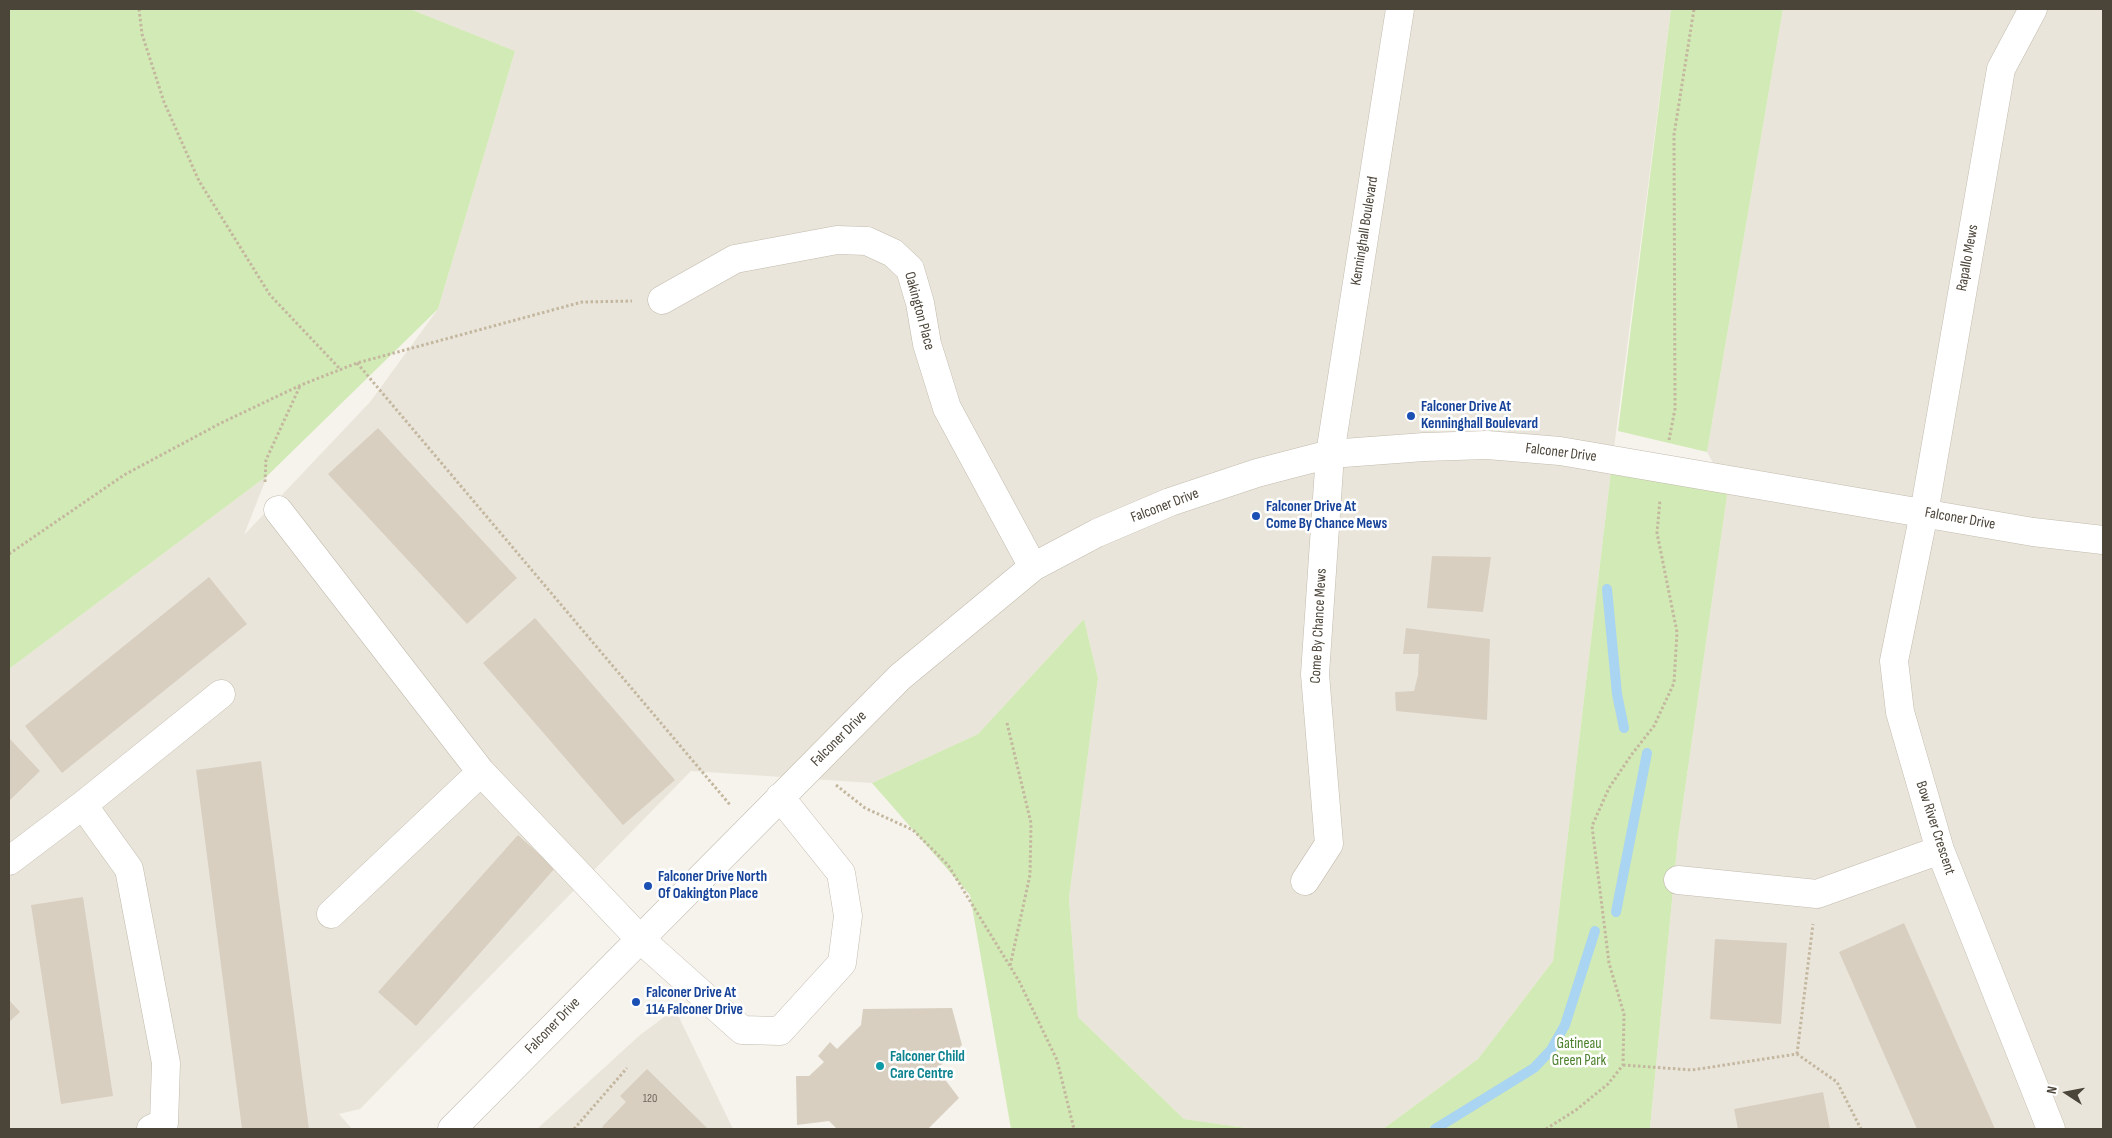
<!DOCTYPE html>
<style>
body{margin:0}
#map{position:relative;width:2112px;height:1138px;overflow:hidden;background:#f6f3ec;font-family:"Sofia Sans Condensed",sans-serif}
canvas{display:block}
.frame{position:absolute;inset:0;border:10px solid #4b4439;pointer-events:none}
.north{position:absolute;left:2042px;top:1068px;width:50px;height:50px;-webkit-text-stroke:4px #fff;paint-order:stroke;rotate:281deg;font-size:14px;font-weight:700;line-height:20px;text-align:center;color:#4b4439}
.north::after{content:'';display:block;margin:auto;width:18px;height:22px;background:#4b4439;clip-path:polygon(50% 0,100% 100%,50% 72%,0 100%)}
</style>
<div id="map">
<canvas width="2112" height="1138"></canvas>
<div class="frame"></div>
<div class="north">N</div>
</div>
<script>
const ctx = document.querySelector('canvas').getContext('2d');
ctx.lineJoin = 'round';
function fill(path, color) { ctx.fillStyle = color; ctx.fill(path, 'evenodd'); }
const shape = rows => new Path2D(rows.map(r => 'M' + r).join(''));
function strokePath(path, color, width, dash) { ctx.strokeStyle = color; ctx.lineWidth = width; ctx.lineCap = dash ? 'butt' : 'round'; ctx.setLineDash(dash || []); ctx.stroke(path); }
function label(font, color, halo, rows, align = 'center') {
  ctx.font = font + ' "Sofia Sans Condensed",sans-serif'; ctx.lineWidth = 5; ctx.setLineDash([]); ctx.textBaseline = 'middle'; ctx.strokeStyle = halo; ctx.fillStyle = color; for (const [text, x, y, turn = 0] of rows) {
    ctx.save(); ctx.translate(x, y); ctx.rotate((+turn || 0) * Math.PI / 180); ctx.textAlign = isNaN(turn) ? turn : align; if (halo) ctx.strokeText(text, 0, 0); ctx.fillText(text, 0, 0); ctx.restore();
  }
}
const residential = shape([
 [410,9,1671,9,1611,471,1553,961,1478,1059,1383,1129,1253,1129,1184,1119,1078,1017,1069,898,1098,678,1084,619,978,734,872,783,691,771,360,1109,339,1114,352,1129,9,1129,9,669,267,476,244,535,370,402,438,309,515,51],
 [1783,9,2103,9,2103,1129,1648,1129,1650,1128,1678,838,1728,489,1707,452],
 [675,1009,733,1129,537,1129,640,1035]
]);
const green = shape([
 [9,9,410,9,515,51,438,309,267,476,9,669],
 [1671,9,1783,9,1707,452,1618,431],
 [1611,471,1728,489,1678,838,1650,1128,1383,1129,1478,1059,1553,961],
 [1084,619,1098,678,1069,898,1078,1017,1184,1119,1253,1129,1011,1129,970,895,872,783,978,734]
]);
const stream = shape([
 [1607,589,1617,694,1624,728],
 [1616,912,1647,753],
 [1435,1129,1534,1068,1551,1050,1565,1025,1595,931]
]);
const building = shape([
 [378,428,517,578,467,624,328,474],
 [1432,556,1491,557,1483,612,1427,608],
 [209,577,247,624,62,773,25,726],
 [535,618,675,780,623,825,483,663],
 [1406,628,1490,639,1487,720,1396,711,1395,692,1414,691,1418,675,1419,654,1403,654],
 [9,738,40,771,9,801],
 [261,761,309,1129,242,1129,196,770],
 [518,835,555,868,416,1026,378,992],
 [83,897,113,1096,61,1104,31,905],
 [1904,923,1995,1129,1917,1129,1839,952],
 [1715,939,1787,943,1781,1024,1710,1019],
 [9,1000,20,1012,9,1022],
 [952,1008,962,1045,937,1069,959,1098,928,1129,837,1129,829,1121,797,1125,796,1076,809,1076,824,1062,818,1056,830,1042,837,1049,861,1025,863,1009],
 [647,1069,708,1129,604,1129,602,1127,626,1102,620,1096],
 [1823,1092,1830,1129,1738,1129,1734,1109]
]);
const path = shape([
 [139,9,142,34,164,102,199,181,270,295,341,370],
 [357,363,731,806],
 [1669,440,1675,409,1674,135,1694,9],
 [265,482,266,460,300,386],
 [9,554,124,475,221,423,301,385,357,363,582,302,632,301],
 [1007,723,1031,823,1030,875,1010,966],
 [836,785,865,808,913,830,948,865,1019,981,1057,1060,1074,1129],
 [1797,1054,1813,924],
 [1623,1065,1692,1070,1797,1054,1837,1082,1861,1129],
 [574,1129,627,1068],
 [1546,1129,1576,1110,1608,1084,1623,1065,1624,1014,1609,963,1592,826,1609,788,1632,754,1654,726,1674,683,1677,632,1657,533,1660,500]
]);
const minor = shape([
 [2033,9,2001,69,1924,513,1894,661,1900,712,1940,850,2051,1129],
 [662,300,735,259,837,240,867,241,893,253,910,269,920,303,927,344,947,408,1033,567],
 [278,510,481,772,639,938,742,1030,780,1031,842,963,848,916,841,873,780,797],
 [83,805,221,694],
 [9,861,83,805,129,869,166,1063,164,1123,151,1129],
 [1678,880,1817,894,1940,850],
 [1305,881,1329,844,1315,674,1330,454,1400,9],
 [331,914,481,772],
 [452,1129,900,677,1033,567,1097,533,1170,502,1257,473,1330,454,1424,447,1487,445,1560,451,2033,532,2103,540]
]);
const markers = [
 [1411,416,5,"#1a4fb4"],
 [1256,516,5,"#1a4fb4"],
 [648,886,5,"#1a4fb4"],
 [636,1002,5,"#1a4fb4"],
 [880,1066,5,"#0f9aa8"]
];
const numberNames = [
 ["120",650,1099]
];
const streetNames = [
 ["Kenninghall Boulevard",1365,231,-81],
 ["Rapallo Mews",1968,258,-80],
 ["Oakington Place",919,311,75],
 ["Falconer Drive",1561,453,7],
 ["Falconer Drive",1165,506,-21],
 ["Falconer Drive",1960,519,10],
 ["Come By Chance Mews",1319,626,-87],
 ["Falconer Drive",839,739,-45],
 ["Bow River Crescent",1935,828,72],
 ["Falconer Drive",553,1026,-46]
];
const transitNames = [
 ["Falconer Drive At",1421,407],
 ["Kenninghall Boulevard",1421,424],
 ["Falconer Drive At",1266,507],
 ["Come By Chance Mews",1266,524],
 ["Falconer Drive North",658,877],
 ["Of Oakington Place",658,894],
 ["Falconer Drive At",646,993],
 ["114 Falconer Drive",646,1010]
];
const parkNames = [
 ["Gatineau",1579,1044],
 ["Green Park",1579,1061]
];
const cultureNames = [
 ["Falconer Child",890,1057],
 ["Care Centre",890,1074]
];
fill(residential, '#eae5da');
fill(green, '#d2eab5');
strokePath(stream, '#a9d4f2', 10);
fill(building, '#d8cfc1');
strokePath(minor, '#c2bbae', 29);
strokePath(path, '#c4b79f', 3, [2.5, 2.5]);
strokePath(minor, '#fff', 28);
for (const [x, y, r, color] of markers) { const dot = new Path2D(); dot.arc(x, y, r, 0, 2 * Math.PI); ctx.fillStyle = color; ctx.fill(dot); strokePath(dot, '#fff', 2); }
label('12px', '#6e675b', null, numberNames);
label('15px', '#4b4439', '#fff', streetNames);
label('bold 15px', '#164399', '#fff', transitNames, 'left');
label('15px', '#4a7f2a', '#fff', parkNames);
label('bold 15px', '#0d838f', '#fff', cultureNames, 'left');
</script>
